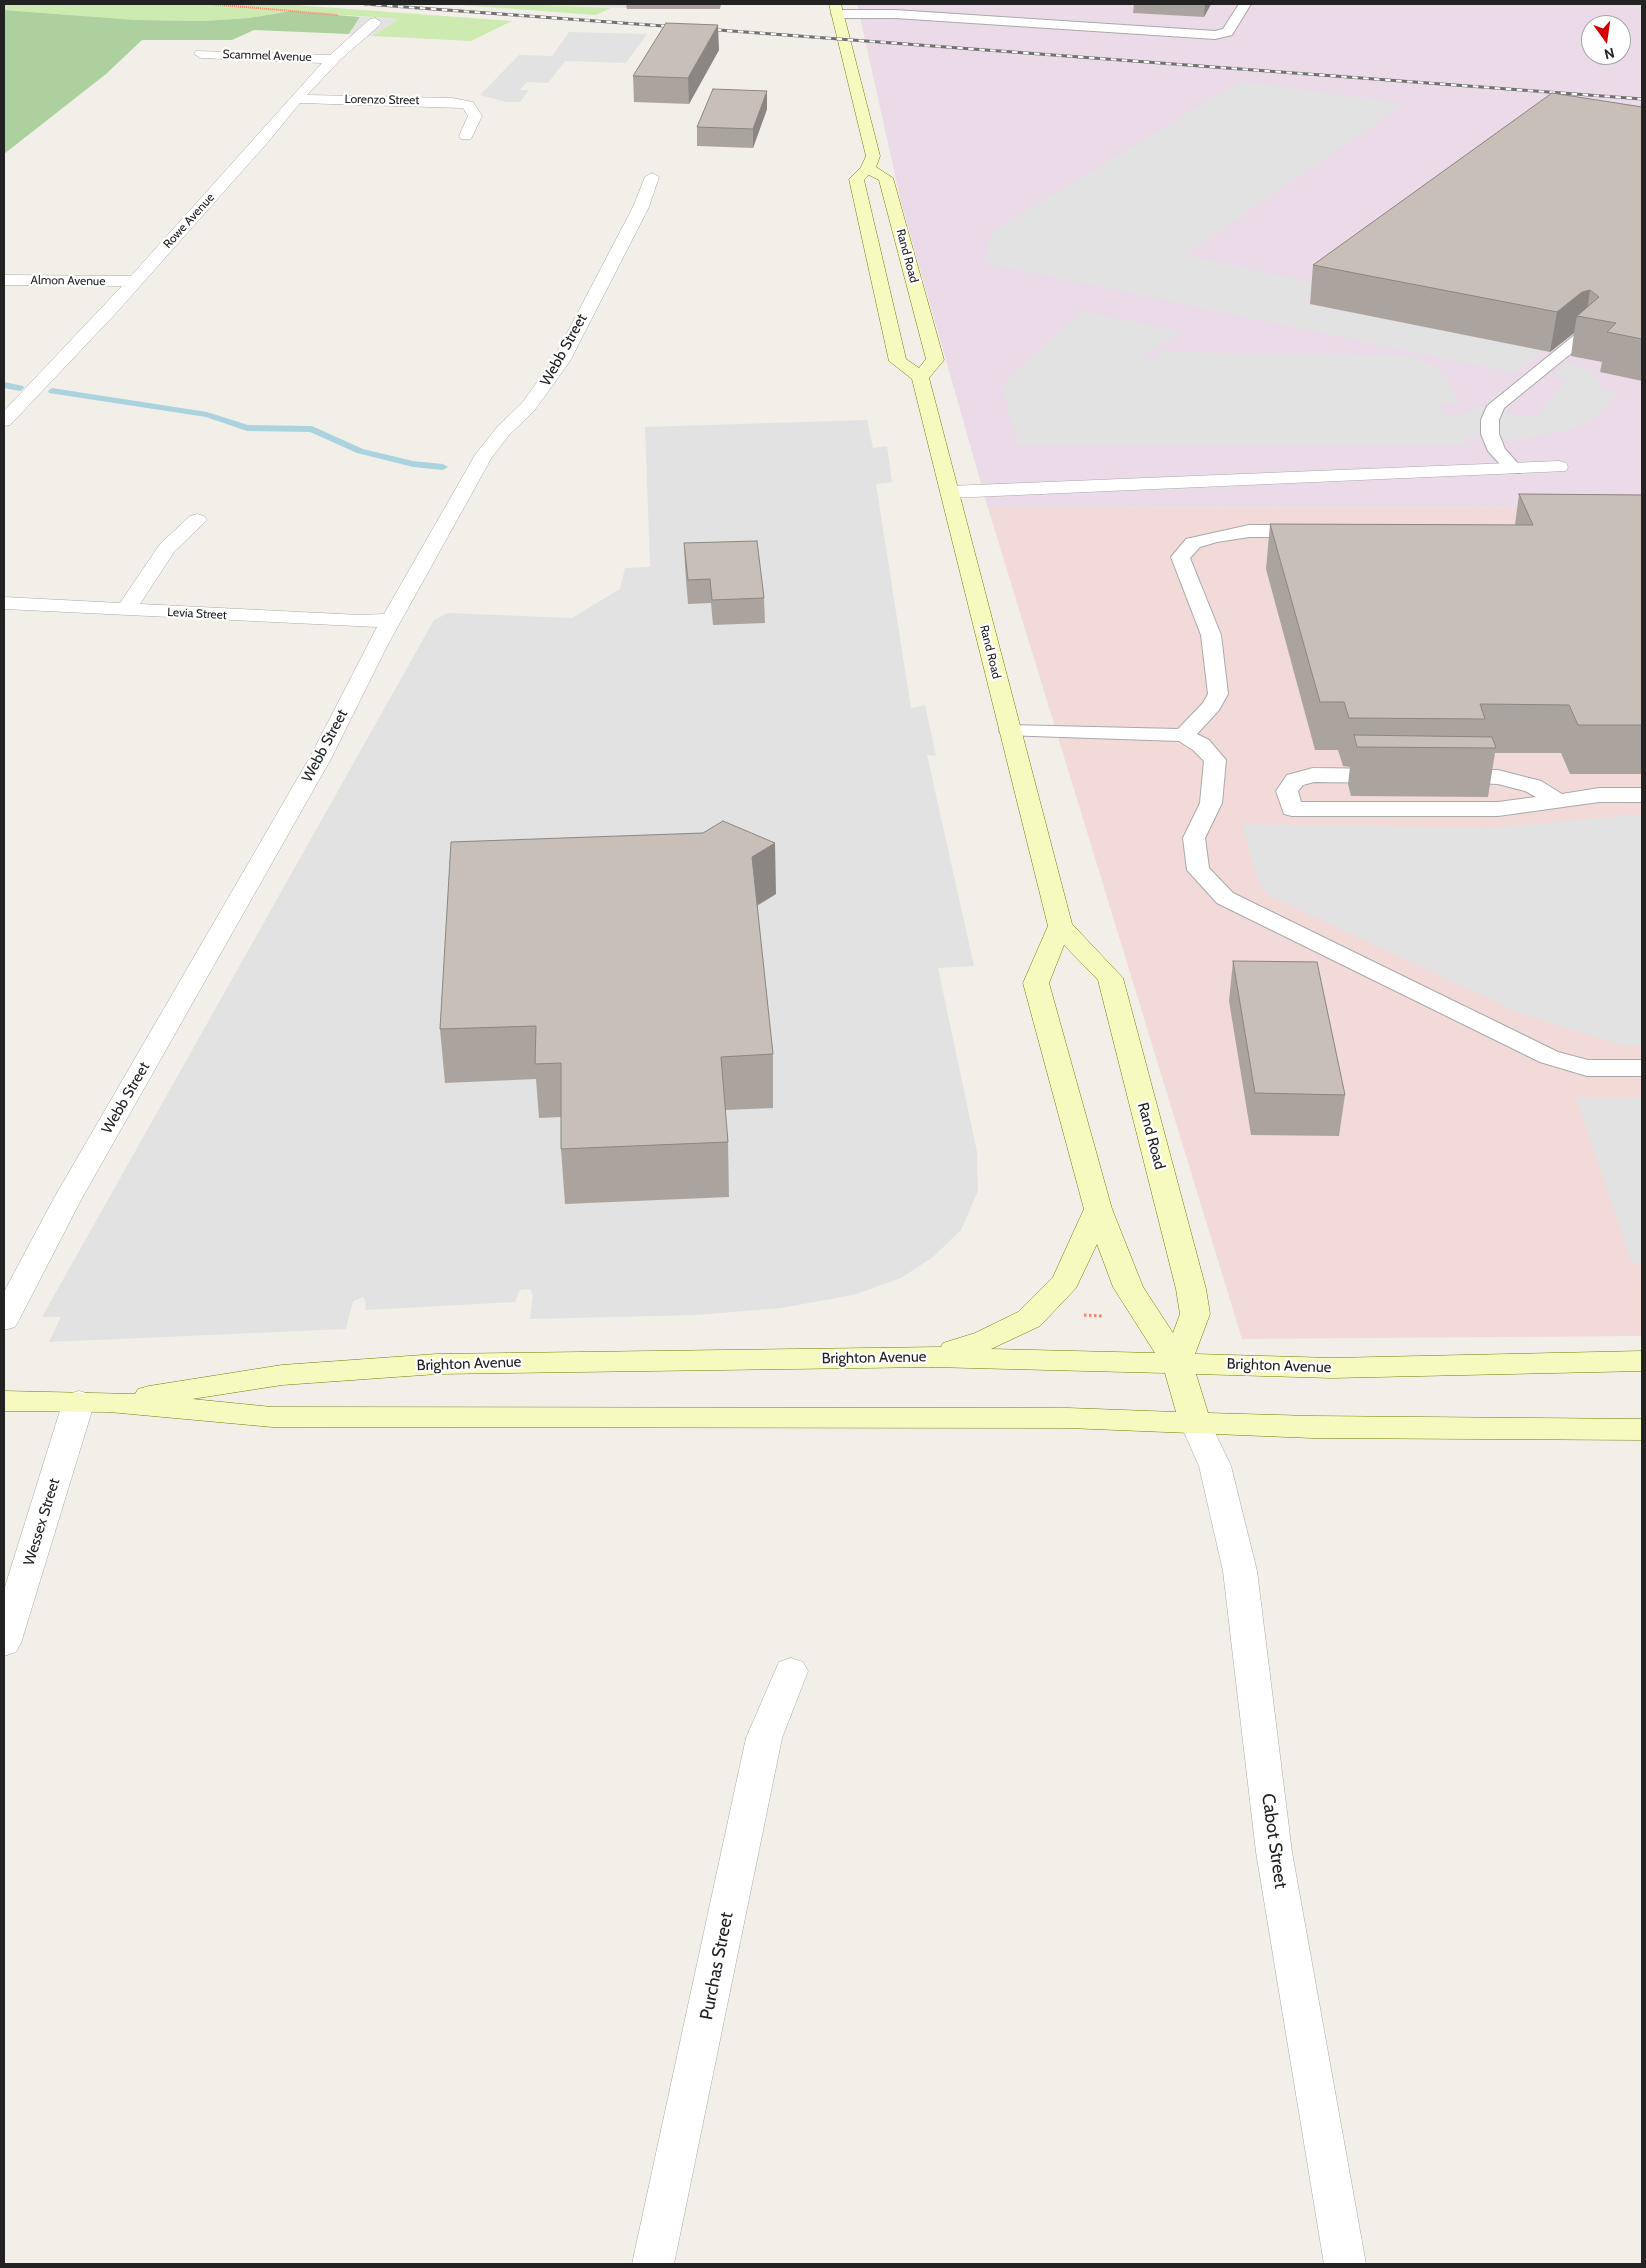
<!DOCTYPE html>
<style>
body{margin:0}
#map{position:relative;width:1646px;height:2268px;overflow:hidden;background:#f2efe9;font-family:Cabin,sans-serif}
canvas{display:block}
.frame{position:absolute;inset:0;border:5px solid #222;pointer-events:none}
.north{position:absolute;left:1581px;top:15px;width:50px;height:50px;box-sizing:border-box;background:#fff;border:1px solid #a7a7a7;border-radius:50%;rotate:166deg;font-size:14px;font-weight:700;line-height:20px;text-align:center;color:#222}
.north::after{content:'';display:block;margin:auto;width:18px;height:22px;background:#d40000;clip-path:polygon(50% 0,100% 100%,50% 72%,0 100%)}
</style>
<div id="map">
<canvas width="1646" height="2268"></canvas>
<div class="frame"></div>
<div class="north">N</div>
</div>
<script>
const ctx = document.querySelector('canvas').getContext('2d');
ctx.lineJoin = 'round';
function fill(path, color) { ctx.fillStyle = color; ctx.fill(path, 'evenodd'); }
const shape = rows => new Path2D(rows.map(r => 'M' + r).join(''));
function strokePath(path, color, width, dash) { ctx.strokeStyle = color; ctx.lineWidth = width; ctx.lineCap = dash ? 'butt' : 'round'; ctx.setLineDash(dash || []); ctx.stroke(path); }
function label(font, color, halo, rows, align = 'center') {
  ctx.font = font + ' Cabin,sans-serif'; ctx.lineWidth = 4.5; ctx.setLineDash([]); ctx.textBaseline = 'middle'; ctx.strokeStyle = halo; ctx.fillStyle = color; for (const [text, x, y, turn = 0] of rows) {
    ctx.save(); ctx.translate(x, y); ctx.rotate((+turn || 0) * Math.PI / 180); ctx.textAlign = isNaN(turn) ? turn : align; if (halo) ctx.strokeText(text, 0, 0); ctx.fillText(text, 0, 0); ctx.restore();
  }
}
const commercial = shape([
 [1642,507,1642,1336,1242,1339,988,508]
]);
const industrial = shape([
 [857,4,1642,4,1642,507,988,508,901,202],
 [1591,25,1621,25,1621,55,1591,55]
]);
const grass = shape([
 [4,4,281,4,512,21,471,41,372,36,398,19,291,11,249,18,203,21,136,20,4,10],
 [446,4,524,4,611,8,596,15]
]);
const forest = shape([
 [4,10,136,20,203,21,249,18,291,11,360,17,349,34,254,30,232,40,142,40,106,74,4,154]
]);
const parking = shape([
 [524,4,628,4,627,8],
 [360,17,399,19,372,36,349,34],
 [569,32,647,34,626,63,565,61,548,83,527,82,520,90,529,90,520,102,506,102,480,95,519,55,552,56],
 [1241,81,1404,104,1185,255,1322,285,1302,303,1543,351,1515,373,986,263,991,232],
 [1082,311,1184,332,1144,354,1142,356,1144,358,1157,358,1159,352,1407,355,1436,367,1444,374,1460,403,1440,404,1444,414,1448,416,1468,413,1477,405,1521,417,1537,415,1567,381,1562,377,1553,376,1564,363,1578,366,1593,373,1599,381,1601,389,1619,393,1591,420,1570,429,1523,439,1464,437,1468,445,1018,445,1001,384],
 [867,420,873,448,887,446,892,482,876,484,911,708,925,705,936,756,927,755,974,966,938,968,977,1152,978,1191,961,1230,933,1257,901,1278,853,1295,781,1308,696,1315,530,1319,533,1295,530,1289,520,1290,515,1302,365,1310,366,1303,363,1297,353,1301,346,1329,49,1342,61,1317,42,1317,434,620,448,613,572,618,620,589,625,568,650,567,645,427],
 [1630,815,1642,815,1642,1045,1622,1045,1522,1014,1270,896,1257,880,1243,824,1490,828],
 [1576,1098,1642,1098,1642,1265,1632,1263]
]);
const stream = shape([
 [4,382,23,386,24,388,20,391,4,388,4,382],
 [52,388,207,412,248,425,312,426,363,449,413,461,443,464,448,467,443,470,413,467,357,453,310,432,247,431,206,417,49,393,48,391,52,388]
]);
const pathFar1 = shape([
 [210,4,338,15]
]);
const path = shape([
 [1084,1315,1103,1316]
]);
const service = shape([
 [1239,4,1251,4,1232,35,1215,39,895,18,837,18,831,14,837,10,895,10,1215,31,1223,29,1239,4],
 [1583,331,1591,336,1589,339,1504,408,1499,420,1499,434,1505,449,1523,469,1520,473,1508,473,1488,451,1481,434,1481,420,1487,406,1577,333,1583,331],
 [1249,525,1305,525,1312,527,1314,531,1312,535,1305,537,1249,537,1217,542,1200,547,1190,558,1221,635,1228,694,1219,710,1197,734,1209,740,1226,760,1222,803,1205,838,1209,868,1233,893,1558,1052,1588,1060,1642,1060,1642,1076,1587,1076,1540,1062,1217,903,1187,870,1183,838,1200,803,1204,761,1193,750,1179,741,1003,735,999,731,1003,727,1010,725,1178,729,1203,703,1208,694,1201,635,1171,557,1186,539,1249,525],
 [1313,768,1386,769,1394,771,1397,776,1394,781,1386,783,1314,782,1303,785,1298,791,1301,802,1498,802,1536,797,1525,791,1498,784,1447,782,1444,777,1447,772,1455,770,1498,770,1541,781,1562,794,1599,788,1642,788,1642,802,1599,802,1498,816,1292,816,1284,814,1276,791,1287,775,1313,768]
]);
const minor = shape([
 [375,18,381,22,380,25,341,59,307,95,452,98,473,102,482,116,471,139,461,139,459,136,468,116,463,108,300,103,268,142,117,312,10,425,4,426,4,411,122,286,4,285,4,275,131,276,322,63,201,58,194,54,196,51,330,55,370,19,375,18],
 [652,173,659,177,649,207,570,361,534,411,510,434,492,457,387,646,332,757,82,1198,19,1320,15,1327,4,1330,4,1292,54,1198,310,757,377,627,4,609,4,597,120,603,160,544,190,516,197,514,204,516,207,520,174,552,140,604,360,615,384,614,475,455,498,426,522,403,553,360,633,207,645,177,652,173],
 [1559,461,1566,463,1568,467,1566,471,950,498,943,496,940,492,943,488,950,486,1559,461],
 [79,1391,90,1394,95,1401,21,1643,16,1652,4,1656,4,1590,63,1401,68,1394,79,1391],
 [1195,1411,1206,1414,1231,1466,1257,1571,1292,1852,1366,2264,1324,2264,1256,1852,1223,1571,1199,1466,1179,1421,1184,1414,1195,1411],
 [791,1658,803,1662,808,1671,782,1738,674,2264,632,2264,746,1738,779,1662,791,1658]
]);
const secondary = shape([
 [829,4,841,4,880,156,876,167,893,178,944,360,929,378,1072,924,1123,978,1206,1289,1210,1314,1195,1354,1332,1358,1642,1351,1642,1371,1332,1378,1196,1374,1208,1413,1312,1416,1642,1419,1642,1440,1312,1438,1068,1428,272,1427,109,1412,4,1411,4,1391,135,1394,138,1389,149,1386,282,1365,437,1354,941,1347,943,1343,975,1333,1018,1312,1053,1277,1084,1209,1023,983,1048,926,912,379,889,361,849,179,861,167,866,156,829,4],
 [869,175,879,180,926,359,919,368,906,359,864,180,869,175],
 [1064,945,1098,980,1176,1289,1180,1314,1173,1333,1143,1287,1112,1209,1049,983,1064,945],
 [1097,1244,1113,1287,1155,1353,991,1349,1040,1326,1076,1288,1097,1244],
 [932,1367,1165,1373,1176,1412,1068,1408,272,1407,192,1399,282,1385,437,1374,932,1367]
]);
const rail = shape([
 [365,4,677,27],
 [705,29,1642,99]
]);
const wall = shape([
 [626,4,721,4,720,9,627,9],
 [1134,4,1211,4,1204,17,1133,13],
 [719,50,689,104,634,102,633,76],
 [767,91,767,109,753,148,697,146,697,127],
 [1642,107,1642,381,1600,372,1602,362,1571,356,1574,333,1550,352,1310,304,1313,265],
 [1519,494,1642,495,1642,774,1570,774,1561,753,1495,753,1488,797,1351,796,1348,784,1350,767,1343,766,1338,750,1315,750,1266,569,1270,524,1515,525],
 [684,543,764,598,765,623,713,625,711,603,688,604,685,567],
 [776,894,757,906,773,1054,773,1108,725,1110,728,1142,729,1197,565,1204,561,1149,561,1117,539,1118,536,1079,445,1083,440,1029],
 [1233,961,1345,1095,1339,1136,1251,1135,1229,1001]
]);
const shadedWall = shape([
 [1205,4,1211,4,1204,17],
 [718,25,719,50,689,104,688,78],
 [767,91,767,109,753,148,753,129],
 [1590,290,1586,318,1577,316,1574,333,1550,352,1557,312,1582,292],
 [775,843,776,894,752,908,752,857]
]);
const building = shape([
 [666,23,718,25,688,78,633,76,666,23],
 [713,89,767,91,753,129,697,127,713,89],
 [1552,93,1642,107,1642,339,1607,332,1616,323,1577,316,1599,297,1590,290,1582,292,1557,312,1313,265,1552,93],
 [1519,494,1642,495,1642,725,1578,725,1569,705,1480,704,1485,719,1349,718,1344,702,1320,702,1270,524,1533,525,1519,494],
 [757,541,764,598,712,600,710,579,688,580,684,543,757,541],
 [1354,735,1492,737,1496,748,1357,747,1354,735],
 [723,821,775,843,752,857,773,1054,721,1057,728,1142,561,1149,561,1063,535,1064,536,1026,440,1029,451,842,703,833,723,821],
 [1233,961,1317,962,1345,1095,1255,1093,1233,961]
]);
const farStreetnames = [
 ["Scammel Avenue",267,56,2],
 ["Lorenzo Street",382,100,1],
 ["Rowe Avenue",189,221,-48],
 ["Rand Road",907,256,75],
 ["Almon Avenue",68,281,1],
 ["Levia Street",197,614,3],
 ["Rand Road",990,652,76]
];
const streetNames = [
 ["Webb Street",564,350,-61],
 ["Webb Street",325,746,-62],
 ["Webb Street",126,1098,-60],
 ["Rand Road",1151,1136,75],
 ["Brighton Avenue",874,1358,-1],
 ["Brighton Avenue",469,1364,-2],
 ["Brighton Avenue",1279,1366,2],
 ["Wessex Street",42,1522,-73]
];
const nearStreetnames = [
 ["Cabot Street",1274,1841,82],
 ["Purchas Street",717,1966,-79]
];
fill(commercial, '#f2dad9');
fill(industrial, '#ebdbe8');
fill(grass, '#cdebb0');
fill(forest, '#add19e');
fill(parking, '#e2e2e2');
fill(stream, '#aad3df');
strokePath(service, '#a9a9a9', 2);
strokePath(minor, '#a9a9a9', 1);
strokePath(secondary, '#707d05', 1);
strokePath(pathFar1, '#fa8072', 2, [1, 1]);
strokePath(path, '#fa8072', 3, [2.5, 2.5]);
fill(service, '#fff');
fill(minor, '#fff');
fill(secondary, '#f7fabf');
strokePath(rail, '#707070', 3);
strokePath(rail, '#fff', 2, [5.5]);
fill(wall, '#aba49e');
fill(shadedWall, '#8b8681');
fill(building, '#c7bfb8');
strokePath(building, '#8b8681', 1);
label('12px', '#222', '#fff', farStreetnames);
label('15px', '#222', '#fff', streetNames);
label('18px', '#222', '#fff', nearStreetnames);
</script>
